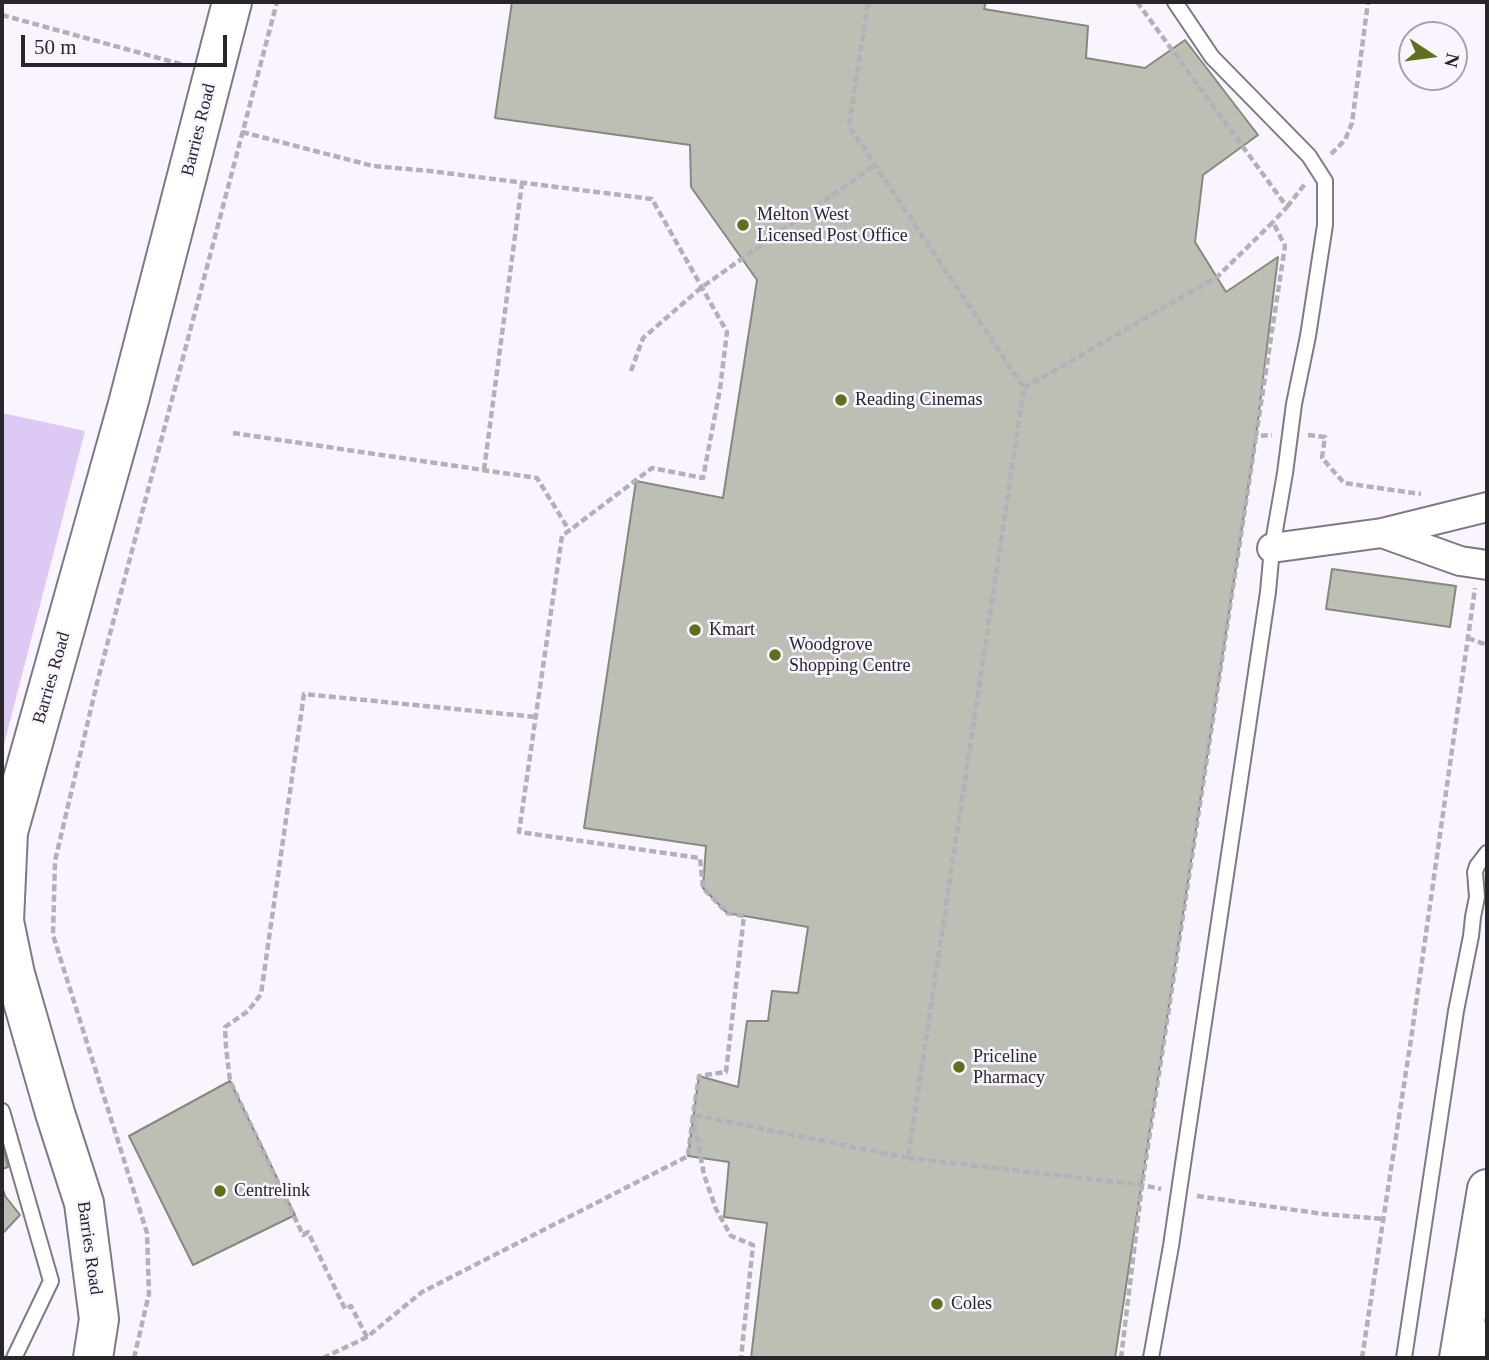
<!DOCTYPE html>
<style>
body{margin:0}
#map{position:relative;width:1489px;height:1360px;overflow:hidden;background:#f9f4ff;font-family:"Times New Roman",serif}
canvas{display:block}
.frame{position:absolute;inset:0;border:4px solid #28262b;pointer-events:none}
.north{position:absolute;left:1398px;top:21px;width:70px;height:70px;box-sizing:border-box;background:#f9f4ff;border:2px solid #a5a2aa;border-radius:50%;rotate:103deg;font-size:19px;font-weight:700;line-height:28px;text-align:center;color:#28262b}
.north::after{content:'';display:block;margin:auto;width:24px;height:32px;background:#606f1b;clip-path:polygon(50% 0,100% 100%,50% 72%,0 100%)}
.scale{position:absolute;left:21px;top:35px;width:206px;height:32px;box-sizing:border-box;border:4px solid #28262b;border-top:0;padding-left:9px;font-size:21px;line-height:24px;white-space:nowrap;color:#28262b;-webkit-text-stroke:5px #f9f4ff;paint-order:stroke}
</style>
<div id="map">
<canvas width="1489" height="1360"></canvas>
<div class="frame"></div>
<div class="north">N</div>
<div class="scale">50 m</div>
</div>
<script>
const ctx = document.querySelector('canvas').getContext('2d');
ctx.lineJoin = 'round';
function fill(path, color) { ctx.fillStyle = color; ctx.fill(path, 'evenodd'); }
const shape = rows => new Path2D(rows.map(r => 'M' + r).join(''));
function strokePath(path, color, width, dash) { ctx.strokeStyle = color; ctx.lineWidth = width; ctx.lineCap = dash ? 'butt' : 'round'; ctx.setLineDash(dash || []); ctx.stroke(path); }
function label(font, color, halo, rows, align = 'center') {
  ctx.font = font + ' "Times New Roman",serif'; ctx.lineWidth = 5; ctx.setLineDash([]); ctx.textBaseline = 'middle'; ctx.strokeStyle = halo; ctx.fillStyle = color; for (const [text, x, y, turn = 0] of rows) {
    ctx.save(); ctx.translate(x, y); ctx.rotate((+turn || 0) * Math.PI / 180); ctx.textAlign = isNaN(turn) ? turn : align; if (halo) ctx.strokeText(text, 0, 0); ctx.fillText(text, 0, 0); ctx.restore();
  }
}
const green = shape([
 [2,413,85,431,2,752]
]);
const building = shape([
 [512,2,986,2,984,9,1088,26,1086,58,1145,68,1185,40,1258,135,1203,175,1195,242,1226,292,1278,257,1256,436,1115,1358,751,1358,767,1223,724,1217,729,1162,688,1156,699,1076,738,1087,747,1021,768,1021,772,991,798,993,808,927,727,913,703,888,706,846,584,828,636,481,723,498,757,280,691,187,690,145,495,118,512,2],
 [1332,569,1456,586,1450,627,1326,609,1332,569],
 [230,1081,295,1215,193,1265,129,1136,230,1081],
 [2,1142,8,1167,2,1169,2,1142],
 [2,1186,5,1196,20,1215,2,1234,2,1186]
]);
const path = shape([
 [1137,2,1287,207,1273,222],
 [2,15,184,65],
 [242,132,373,166,430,171,652,199,727,332,720,389,703,478,652,468,562,536,519,832,700,858,703,888,727,913,744,916,726,1072,699,1076,693,1115,704,1175,716,1209,731,1236,753,1245,741,1358],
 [1331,154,1345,140,1352,123,1368,2],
 [1287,207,1305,184],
 [631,371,643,338,702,287,875,165],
 [1024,388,1217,277,1273,222,1285,246,1256,436,1272,435],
 [233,433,537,478,569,530],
 [1308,435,1325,437,1322,458,1344,483,1421,494],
 [484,470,522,183],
 [1468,638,1487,645],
 [908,1158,1142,1185,1161,1189],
 [1197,1196,1323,1214,1384,1219],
 [367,1337,351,1306,345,1309,308,1232,303,1235,230,1081,226,1047,225,1027,248,1011,261,994,304,694,536,717],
 [134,1358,149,1294,147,1233,53,935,55,861,97,683,277,2],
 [323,1358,367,1337,422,1292,688,1156,693,1115,908,1158,1024,388,849,126,868,2],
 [1121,1358,1142,1185,1256,436],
 [1362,1358,1411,1039,1475,588]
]);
const lane = shape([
 [2,1111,51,1281,14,1358],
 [1151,1358,1171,1246,1184,1157,1268,592,1272,548,1285,473,1294,404,1308,336,1325,225,1325,181,1309,156,1212,57,1175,2],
 [1404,1358,1456,1011,1471,936,1473,917,1477,897,1475,872,1477,866,1487,853],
 [1482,1358,1487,1328]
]);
const street = shape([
 [1382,533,1460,561,1487,565],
 [1272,548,1382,533,1487,507]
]);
const secondary = shape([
 [93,1358,99,1319,84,1203,55,1113,15,974,4,921,8,832,128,404,232,2],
 [1459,1358,1487,1189]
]);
const markers = [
 [743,225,7,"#606f1b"],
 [841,400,7,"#606f1b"],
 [695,630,7,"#606f1b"],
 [775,655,7,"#606f1b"],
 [959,1067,7,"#606f1b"],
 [220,1191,7,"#606f1b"],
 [937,1304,7,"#606f1b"]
];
const streetNames = [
 ["Barries Road",199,130,-76],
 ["Barries Road",52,678,-74],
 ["Barries Road",89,1248,82]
];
const poiNames = [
 ["Melton West",757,215],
 ["Licensed Post Office",757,236],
 ["Reading Cinemas",855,400],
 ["Kmart",709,630],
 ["Woodgrove",789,645],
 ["Shopping Centre",789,666],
 ["Priceline",973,1057],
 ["Pharmacy",973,1078],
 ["Centrelink",234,1191],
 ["Coles",951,1304]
];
fill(green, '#dcc9f4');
fill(building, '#bcbfb3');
strokePath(building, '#86897d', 2);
strokePath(lane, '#7e7984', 18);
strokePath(street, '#7e7984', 32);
strokePath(secondary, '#7e7984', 42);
strokePath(path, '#b4b0b9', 4.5, [7, 3.5]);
strokePath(lane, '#fff', 14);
strokePath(street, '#fff', 28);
strokePath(secondary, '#fff', 38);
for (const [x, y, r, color] of markers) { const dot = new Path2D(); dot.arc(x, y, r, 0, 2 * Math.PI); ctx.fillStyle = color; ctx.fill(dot); strokePath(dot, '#f9f4ff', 2.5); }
label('18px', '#28262b', '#f9f4ff', streetNames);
label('18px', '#28262b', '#f9f4ff', poiNames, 'left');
</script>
